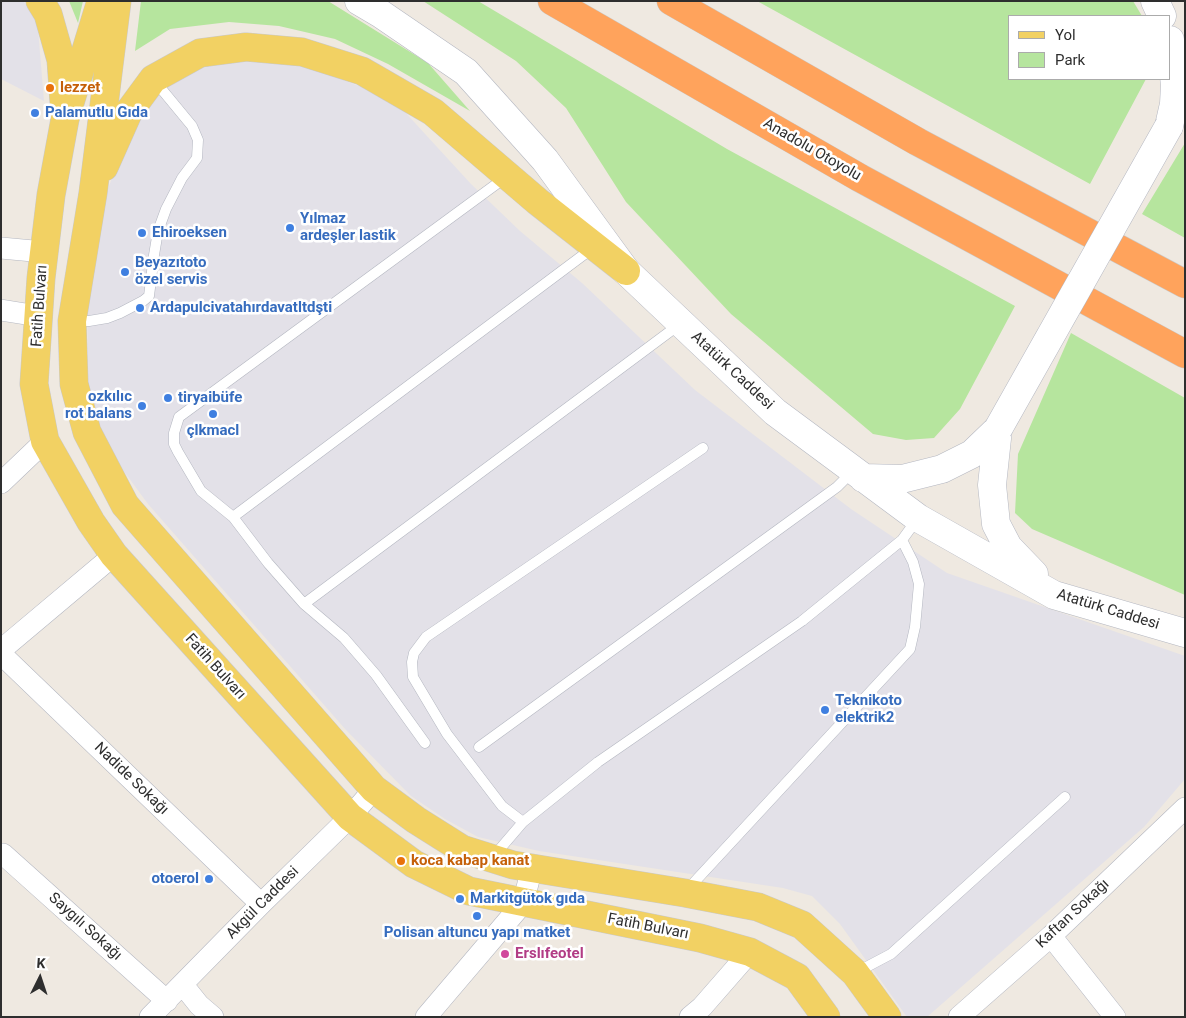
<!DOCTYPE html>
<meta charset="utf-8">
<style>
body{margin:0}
#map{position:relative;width:1186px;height:1018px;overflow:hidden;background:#efe9e1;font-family:Roboto,sans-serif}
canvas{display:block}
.frame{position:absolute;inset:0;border:2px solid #2e2e2e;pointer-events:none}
.legend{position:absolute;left:1008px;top:15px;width:162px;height:65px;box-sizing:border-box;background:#fff;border:1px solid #ababab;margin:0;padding:6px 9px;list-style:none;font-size:15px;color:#2e2e2e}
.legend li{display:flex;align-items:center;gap:10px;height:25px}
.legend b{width:25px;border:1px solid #ababab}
.north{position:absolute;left:15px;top:953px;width:50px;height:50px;-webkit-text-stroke:4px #fff;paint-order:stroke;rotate:4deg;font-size:14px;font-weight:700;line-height:20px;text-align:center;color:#2e2e2e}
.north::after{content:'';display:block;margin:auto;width:18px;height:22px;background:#2e2e2e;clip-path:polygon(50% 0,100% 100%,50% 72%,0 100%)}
</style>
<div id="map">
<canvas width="1186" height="1018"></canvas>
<div class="frame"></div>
<ul class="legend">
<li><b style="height:6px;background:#f2d163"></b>Yol</li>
<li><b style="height:14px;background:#b6e59e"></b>Park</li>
</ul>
<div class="north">K</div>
</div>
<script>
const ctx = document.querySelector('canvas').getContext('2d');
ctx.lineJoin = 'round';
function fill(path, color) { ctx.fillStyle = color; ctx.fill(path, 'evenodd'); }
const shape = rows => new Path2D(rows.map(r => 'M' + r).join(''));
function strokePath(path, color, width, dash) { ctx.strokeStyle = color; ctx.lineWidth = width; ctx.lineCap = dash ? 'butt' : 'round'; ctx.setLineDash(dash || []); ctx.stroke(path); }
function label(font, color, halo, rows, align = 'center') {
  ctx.font = font + ' Roboto,sans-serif'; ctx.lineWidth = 5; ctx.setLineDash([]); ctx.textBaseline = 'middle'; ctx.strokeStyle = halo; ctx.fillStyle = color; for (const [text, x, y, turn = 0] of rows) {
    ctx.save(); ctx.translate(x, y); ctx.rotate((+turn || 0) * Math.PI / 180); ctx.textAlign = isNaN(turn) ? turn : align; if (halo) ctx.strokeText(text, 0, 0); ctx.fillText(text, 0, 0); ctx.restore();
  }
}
const industrial = shape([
 [1,1,23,1,37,17,44,101,1,79],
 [253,60,284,62,315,69,361,87,404,111,471,184,520,231,582,283,695,390,851,509,947,573,1185,656,1185,779,1144,827,927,1017,907,1017,840,924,812,896,783,888,539,851,478,837,445,819,411,796,346,730,148,504,123,470,100,430,88,389,87,295,99,215,121,152,138,121,161,90,183,71,217,64]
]);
const green = shape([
 [69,1,83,1,78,23],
 [141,1,328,1,428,63,470,111,388,64,335,39,279,26,229,22,170,29,135,51],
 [423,1,478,1,727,149,1015,306,960,409,934,438,906,440,873,434,731,314,626,202,566,108,516,61],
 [757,1,1133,1,1142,16,1010,16,1010,79,1146,79,1090,184],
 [1185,143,1185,238,1142,214],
 [1071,333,1185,398,1185,595,1032,529,1015,513,1018,454]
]);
const lane = shape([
 [72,321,89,321,107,318,120,313,143,301,149,296,154,255,158,231,166,209,182,178,197,158,198,140,192,126,154,80],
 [233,517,594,247],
 [304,604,680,324],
 [425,743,376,675,344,638,304,604,268,563,233,517,201,491,178,452,174,444,174,433,179,417,506,177],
 [479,747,837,487,852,472],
 [523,822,502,806,447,734,413,677,412,662,414,653,426,637,703,448],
 [493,857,523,822,598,762,802,621,902,540],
 [687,890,910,649,915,627,919,584,913,562,902,540,918,518],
 [855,973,891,954,1065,797]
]);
const street = shape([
 [1,248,44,252],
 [1,310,38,316],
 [1,483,45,441],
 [1,650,114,555],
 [1,654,261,904],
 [3,854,167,1001],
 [1051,936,1115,1017],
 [183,985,199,1005,213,1017],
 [150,1017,261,904,350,817,374,789],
 [426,1017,523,903,532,868],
 [690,1017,702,1007,750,952],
 [959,1017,1051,936,1185,808]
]);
const secondary = shape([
 [359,1,381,14,466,72,545,160,626,271,775,412,918,518,1054,595,1185,633],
 [1155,1,1162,16],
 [1169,126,1174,104,1175,85,1170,40],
 [998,429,992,485,996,524,1008,547,1034,574],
 [863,478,902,479,942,469,972,454,998,429]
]);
const primary = shape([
 [40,1,48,14,61,60,64,102],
 [101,1,65,119,51,195,41,278,34,384,45,441,91,522,114,555,350,817,414,864,469,891,700,938,750,952,797,977,826,1017],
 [117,1,93,193,72,321,74,384,87,432,125,505,374,789,416,820,462,849,513,865,685,893,758,907,802,925,855,973,887,1017],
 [104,167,128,113,153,79,200,53,246,47,302,52,362,71,433,112,537,201,626,271]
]);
const highway = shape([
 [552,1,860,178,1185,354],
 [671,1,918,142,1185,284]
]);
const secondaryBridge = shape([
 [998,429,1169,126]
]);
const markers = [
 [50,88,5,"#e8710a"],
 [35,113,5,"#3f7fe0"],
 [290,228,5,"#3f7fe0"],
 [142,233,5,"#3f7fe0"],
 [125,272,5,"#3f7fe0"],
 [140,308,5,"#3f7fe0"],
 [168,398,5,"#3f7fe0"],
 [142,406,5,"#3f7fe0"],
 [213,414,5,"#3f7fe0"],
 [825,710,5,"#3f7fe0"],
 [401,861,5,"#e8710a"],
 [209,879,5,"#3f7fe0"],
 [460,899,5,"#3f7fe0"],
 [477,916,5,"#3f7fe0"],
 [505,954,5,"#d1479c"]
];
const foodNames = [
 ["lezzet",60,88],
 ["koca kabap kanat",411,861]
];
const shopNames = [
 ["Palamutlu Gıda",45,113],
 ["Yılmaz",300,219],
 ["ardeşler lastik",300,236],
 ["Ehiroeksen",152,233],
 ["Beyazıtoto",135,263],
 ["özel servis",135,280],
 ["Ardapulcivatahırdavatltdşti",150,308],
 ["ozkılıc",132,397,"right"],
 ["rot balans",132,414,"right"],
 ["tiryaibüfe",178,398],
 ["çlkmacl",213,431,"center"],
 ["Teknikoto",835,701],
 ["elektrik2",835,718],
 ["otoerol",199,879,"right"],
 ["Markitgütok gıda",470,899],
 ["Polisan altuncu yapı matket",477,933,"center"]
];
const streetNames = [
 ["Anadolu Otoyolu",812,150,30],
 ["Fatih Bulvarı",40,306,-86],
 ["Atatürk Caddesi",732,371,43],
 ["Atatürk Caddesi",1108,610,17],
 ["Fatih Bulvarı",215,667,48],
 ["Nadide Sokağı",131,779,44],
 ["Akgül Caddesi",263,903,-45],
 ["Kaftan Sokağı",1073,914,-43],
 ["Saygılı Sokağı",85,927,42],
 ["Fatih Bulvarı",648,927,11]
];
const hotelNames = [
 ["Erslıfeotel",515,954]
];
fill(industrial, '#e3e1e8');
fill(green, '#b6e59e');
strokePath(lane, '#b4b7c1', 11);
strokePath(street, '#b4b7c1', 22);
strokePath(secondary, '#b4b7c1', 29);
strokePath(primary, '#c9c9c9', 29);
strokePath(highway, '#c9c9c9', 29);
strokePath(lane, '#fff', 10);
strokePath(street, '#fff', 21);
strokePath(secondary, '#fff', 28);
strokePath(primary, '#f2d163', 28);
strokePath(highway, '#ffa35c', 28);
strokePath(secondaryBridge, '#b4b7c1', 29, []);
strokePath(secondaryBridge, '#fff', 28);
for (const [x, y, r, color] of markers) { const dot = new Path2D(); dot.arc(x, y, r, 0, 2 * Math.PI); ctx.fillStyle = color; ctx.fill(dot); strokePath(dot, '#fff', 2); }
label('bold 15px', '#c56008', '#fff', foodNames, 'left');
label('bold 15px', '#366cbe', '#fff', shopNames, 'left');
label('15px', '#2e2e2e', '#fff', streetNames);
label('bold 15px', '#b23c85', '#fff', hotelNames, 'left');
</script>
